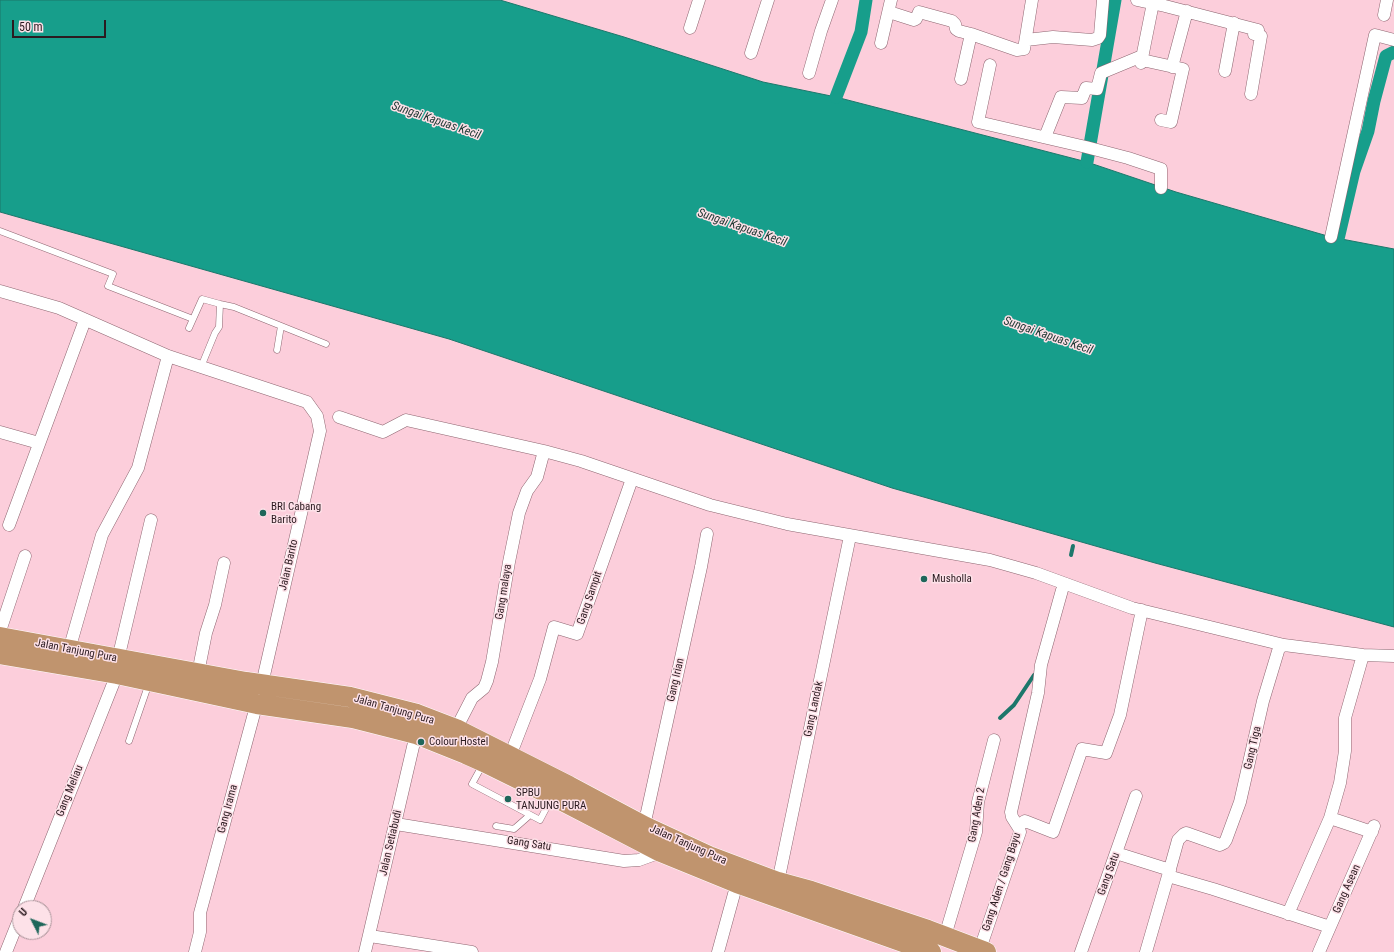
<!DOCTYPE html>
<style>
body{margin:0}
#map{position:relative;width:1394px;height:952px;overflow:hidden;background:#fccedb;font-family:"Roboto Condensed",sans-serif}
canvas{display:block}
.north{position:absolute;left:12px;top:900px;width:40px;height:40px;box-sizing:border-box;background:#fde1e8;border:1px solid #a99298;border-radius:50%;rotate:312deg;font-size:11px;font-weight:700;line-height:16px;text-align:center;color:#2b1b20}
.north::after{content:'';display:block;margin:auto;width:14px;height:18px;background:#1e665a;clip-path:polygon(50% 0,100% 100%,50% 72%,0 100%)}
.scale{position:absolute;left:12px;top:20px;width:94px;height:18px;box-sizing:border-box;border:2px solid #2b1b20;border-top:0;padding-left:5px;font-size:12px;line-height:14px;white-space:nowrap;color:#2b1b20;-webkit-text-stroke:3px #fde1e8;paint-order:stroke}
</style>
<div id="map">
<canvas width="1394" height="952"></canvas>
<div class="north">U</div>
<div class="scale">50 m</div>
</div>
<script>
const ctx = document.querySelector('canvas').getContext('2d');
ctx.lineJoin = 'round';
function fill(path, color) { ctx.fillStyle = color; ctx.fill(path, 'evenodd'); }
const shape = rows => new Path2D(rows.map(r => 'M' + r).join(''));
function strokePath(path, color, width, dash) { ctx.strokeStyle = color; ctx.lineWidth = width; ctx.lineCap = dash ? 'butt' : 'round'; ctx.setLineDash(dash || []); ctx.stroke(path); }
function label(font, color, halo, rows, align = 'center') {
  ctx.font = font + ' "Roboto Condensed",sans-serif'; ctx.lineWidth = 3; ctx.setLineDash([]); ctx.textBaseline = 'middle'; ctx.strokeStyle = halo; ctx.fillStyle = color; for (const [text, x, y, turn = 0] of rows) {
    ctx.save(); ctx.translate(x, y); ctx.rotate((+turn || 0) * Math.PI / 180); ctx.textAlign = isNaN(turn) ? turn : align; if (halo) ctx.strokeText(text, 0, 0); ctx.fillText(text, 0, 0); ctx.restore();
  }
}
const water = shape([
 [0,0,500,0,624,37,763,82,836,97,1087,162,1176,192,1331,237,1394,249,1394,627,1155,563,892,488,449,339,0,212,0,0]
]);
const stream = shape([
 [1071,555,1073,546],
 [1000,718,1014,705,1034,675]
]);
const canal = shape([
 [836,97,861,32,866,0],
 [1087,162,1115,0],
 [1338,239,1354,171,1368,131,1374,101,1386,56,1394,52]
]);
const service = shape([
 [0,231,113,274,108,286,193,319],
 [189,328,202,299,220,304],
 [277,350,281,326],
 [201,367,215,333,219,327,220,304,234,307,326,344],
 [129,741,149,683],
 [483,764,472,784,540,820,551,799],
 [496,826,514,829,530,815]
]);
const minor = shape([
 [1137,0,1165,6,1258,30],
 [889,12,914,20,916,19,919,12,952,21,955,24,956,29,959,31,971,34,1017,50,1024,49,1032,0],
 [1384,15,1387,0],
 [690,28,699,0],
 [1026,40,1053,37,1092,40,1098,38,1100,35,1103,0],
 [881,43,891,0],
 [751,53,768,0],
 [1142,60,1183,69,1171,122,1161,120],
 [1141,63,1153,3],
 [990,65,978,122,1086,147,1128,158,1161,169,1161,188],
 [1172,67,1187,11],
 [1225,71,1234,23],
 [809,73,821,31,832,0],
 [961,79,971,34],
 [1251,94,1261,36,1254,34,1254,29],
 [1045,137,1061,97,1082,98,1086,88,1097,89,1101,73,1142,56],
 [1331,237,1375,35,1394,40],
 [0,291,59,308,168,356,307,402,317,416,320,431,262,684,200,913,200,932,195,952],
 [339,417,383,432,406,420,544,451,581,461,710,505,787,524,990,560,1036,573,1132,608,1284,645],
 [0,432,39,443],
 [9,525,85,320],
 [0,631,25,556],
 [69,650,102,535,138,468,168,356],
 [118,659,151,520],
 [198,673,206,633,215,605,224,563],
 [456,729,472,698,484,688,487,681,492,662,509,562,519,513,527,491,537,477,544,451],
 [510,756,540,679,554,627,577,634,632,479],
 [1330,818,1340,783,1345,751,1345,718,1363,655],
 [396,824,624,861,639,860,661,852],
 [644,826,701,567,707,534],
 [1018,826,1025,821,1053,832,1082,749,1106,753,1120,715,1142,610],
 [1116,853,1170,870],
 [1168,876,1178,840,1184,834,1186,833,1220,845,1224,843,1226,840,1240,802,1263,701,1279,648,1284,645,1363,655,1394,656],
 [778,882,850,536],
 [24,908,117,674],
 [1288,914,1330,818,1372,832],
 [370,936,472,952],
 [945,936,976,832,978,802,994,740],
 [980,949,1020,832,1019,828,1012,817,1011,812,1038,693,1041,665,1062,590],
 [6,952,20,917],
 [365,952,416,734],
 [718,952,737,883],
 [1081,952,1136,796],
 [1146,952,1168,876,1213,889,1330,927],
 [1319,952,1374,826]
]);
const trunk = shape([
 [0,637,246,682,350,697,417,714,456,729,569,786,644,826,709,856,778,882,811,891,928,930,986,952],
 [0,654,117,674,257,704,353,718,416,734,466,754,484,762,551,795,661,852,737,883,931,952]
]);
const markers = [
 [263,513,4,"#1e665a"],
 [924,579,4,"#1e665a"],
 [421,742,4,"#1e665a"],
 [508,799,4,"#1e665a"]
];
const poiNames = [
 ["BRI Cabang",271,507],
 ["Barito",271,520],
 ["Musholla",932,579],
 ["Colour Hostel",429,742],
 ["SPBU",516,793],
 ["TANJUNG PURA",516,806]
];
const streetNames = [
 ["Jalan Barito",289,565,-77],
 ["Gang malaya",504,592,-81],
 ["Gang Sampit",590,598,-71],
 ["Jalan Tanjung Pura",76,651,11],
 ["Gang Irian",676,680,-77],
 ["Gang Landak",814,709,-78],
 ["Jalan Tanjung Pura",394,710,16],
 ["Gang Tiga",1253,748,-77],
 ["Gang Meliau",70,791,-68],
 ["Gang Irama",228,809,-75],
 ["Gang Aden 2",977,815,-80],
 ["Jalan Setiabudi",391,843,-77],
 ["Gang Satu",529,844,9],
 ["Jalan Tanjung Pura",688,845,24],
 ["Gang Satu",1109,874,-70],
 ["Gang Aden / Gang Bayu",1002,882,-72],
 ["Gang Asean",1347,889,-66]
];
const waterNames = [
 ["Sungai Kapuas Kecil",436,121,19],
 ["Sungai Kapuas Kecil",742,228,19],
 ["Sungai Kapuas Kecil",1048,336,19]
];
fill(water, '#179e8b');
strokePath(water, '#1d776b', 1);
strokePath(stream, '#1d776b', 4);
strokePath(canal, '#179e8b', 13);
strokePath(service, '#8e6671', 7);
strokePath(minor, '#8e6671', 13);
strokePath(trunk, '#fff', 21);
strokePath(service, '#fff', 6);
strokePath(minor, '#fff', 12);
strokePath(trunk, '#c0946e', 20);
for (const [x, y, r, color] of markers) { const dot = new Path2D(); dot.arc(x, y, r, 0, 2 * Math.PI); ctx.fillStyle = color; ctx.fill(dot); strokePath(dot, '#fde1e8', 1.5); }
label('11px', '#2b1b20', '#fde1e8', poiNames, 'left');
label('11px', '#2b1b20', '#fde1e8', streetNames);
label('italic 12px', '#1e3833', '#fde1e8', waterNames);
</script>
